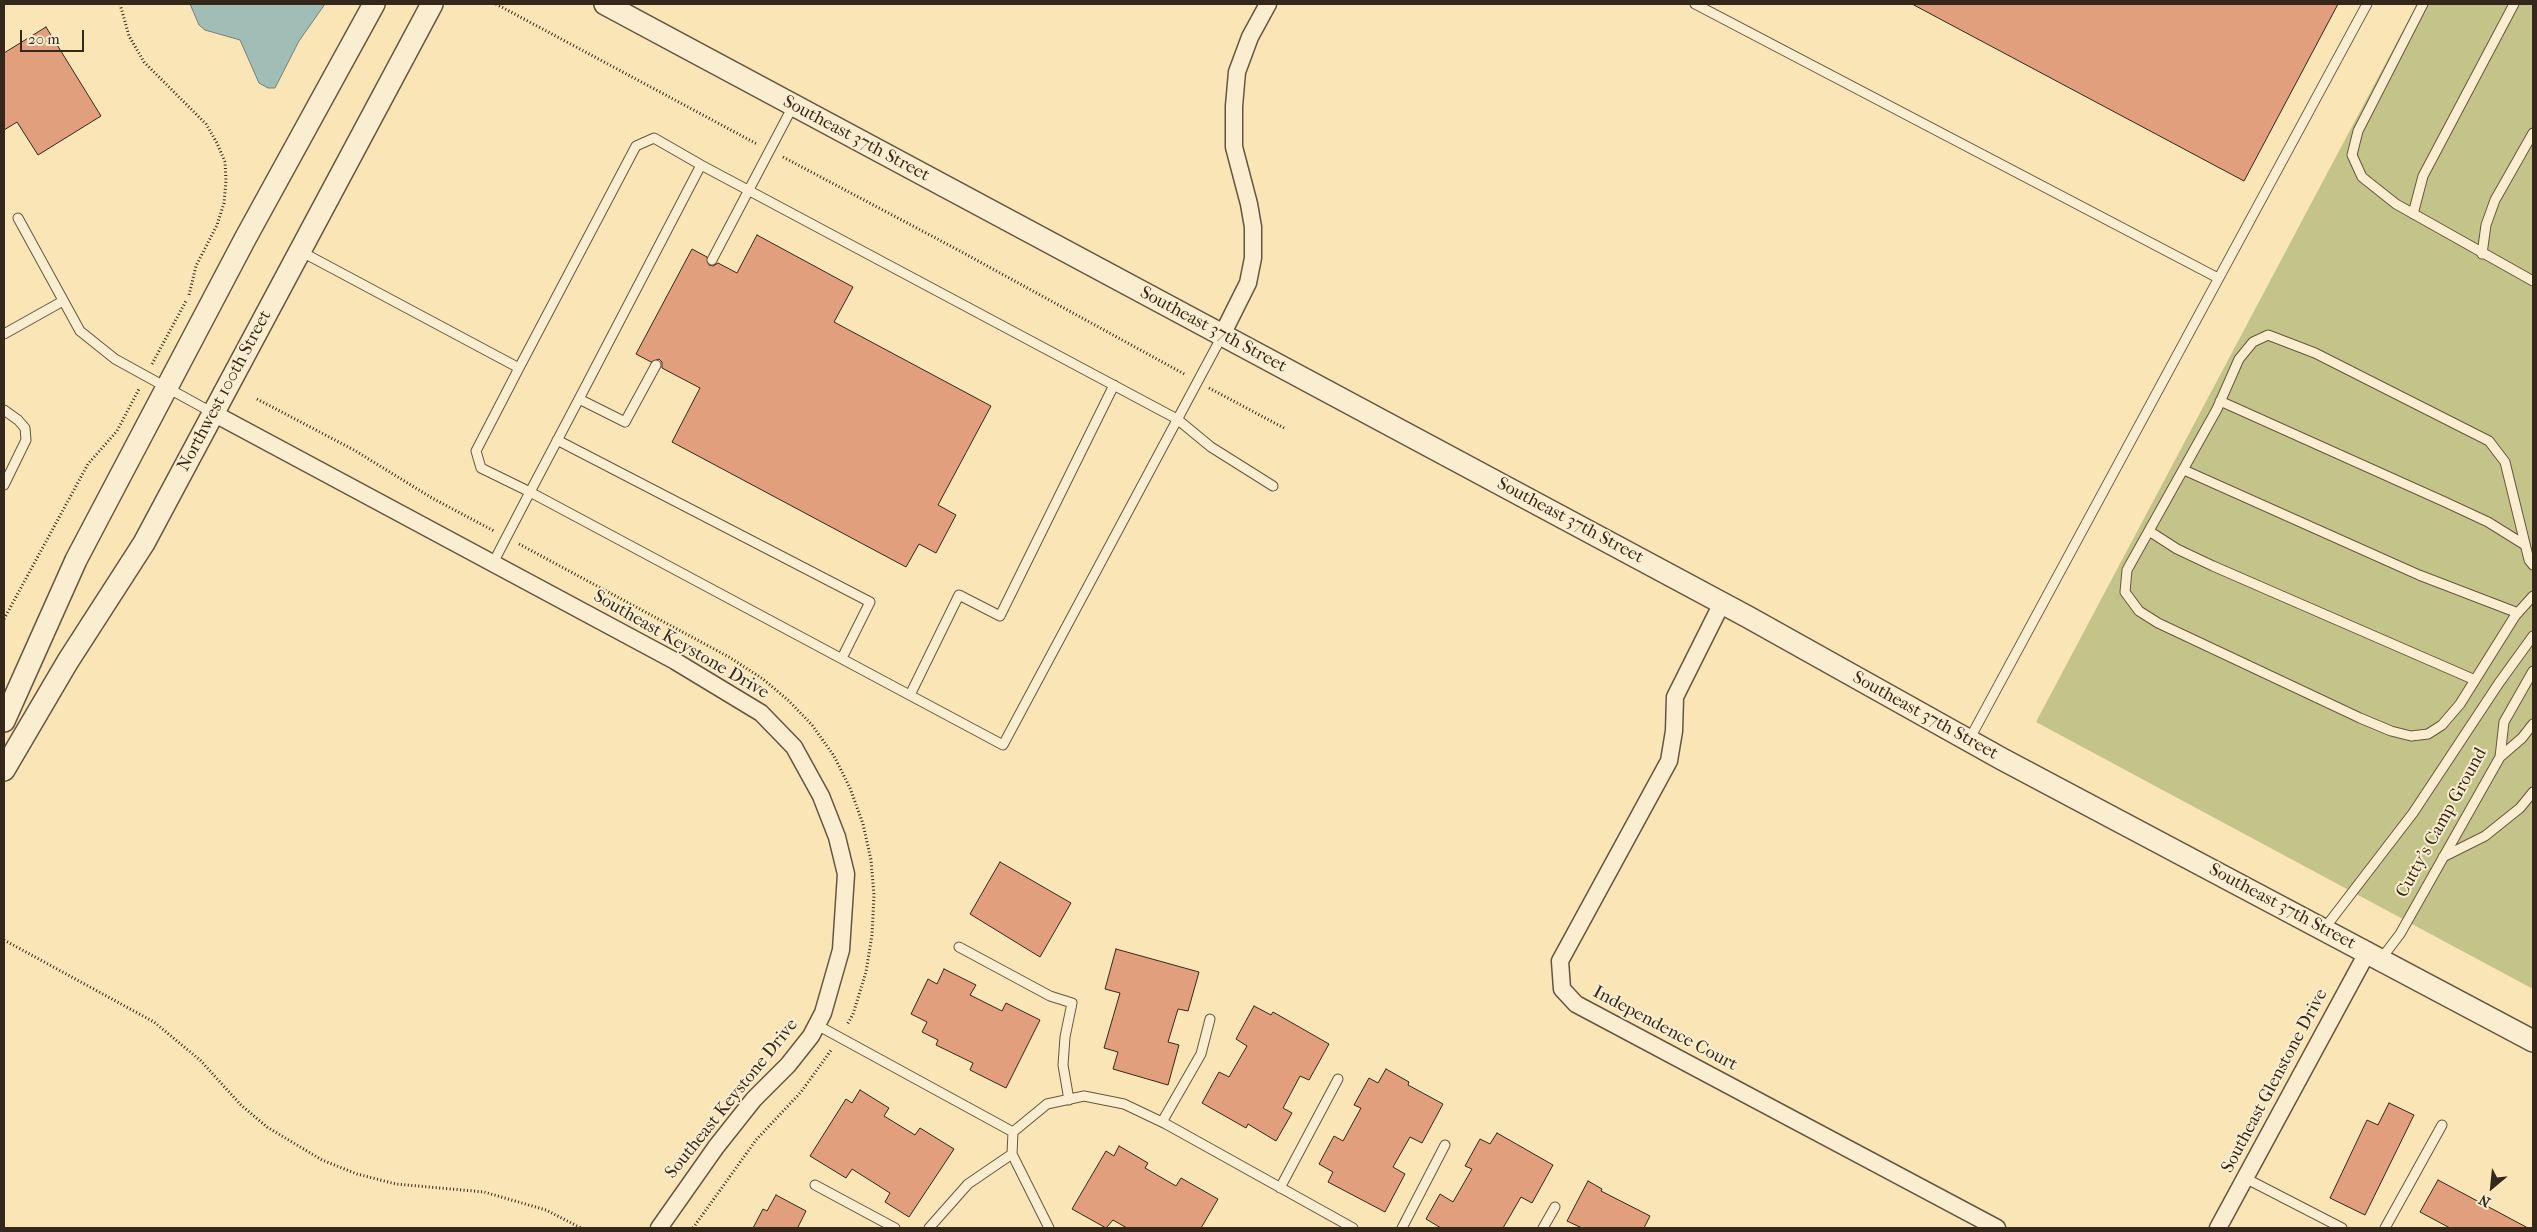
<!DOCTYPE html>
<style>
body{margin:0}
#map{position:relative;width:2537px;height:1232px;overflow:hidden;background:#f9e5b6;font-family:"IM FELL French Canon",serif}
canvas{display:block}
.frame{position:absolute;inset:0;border:5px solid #35271a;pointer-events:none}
.north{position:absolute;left:2467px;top:1162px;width:50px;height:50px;-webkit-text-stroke:4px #fbeed0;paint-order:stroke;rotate:208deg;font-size:14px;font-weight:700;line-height:20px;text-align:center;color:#35271a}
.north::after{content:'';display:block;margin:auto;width:18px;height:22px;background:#35271a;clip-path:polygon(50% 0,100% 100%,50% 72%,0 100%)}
.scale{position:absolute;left:20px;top:30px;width:64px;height:22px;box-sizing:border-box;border:2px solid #35271a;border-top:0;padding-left:6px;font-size:15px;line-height:18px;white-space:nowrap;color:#35271a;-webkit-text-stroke:4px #fbeed0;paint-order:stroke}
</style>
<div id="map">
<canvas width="2537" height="1232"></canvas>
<div class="frame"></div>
<div class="north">N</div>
<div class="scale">20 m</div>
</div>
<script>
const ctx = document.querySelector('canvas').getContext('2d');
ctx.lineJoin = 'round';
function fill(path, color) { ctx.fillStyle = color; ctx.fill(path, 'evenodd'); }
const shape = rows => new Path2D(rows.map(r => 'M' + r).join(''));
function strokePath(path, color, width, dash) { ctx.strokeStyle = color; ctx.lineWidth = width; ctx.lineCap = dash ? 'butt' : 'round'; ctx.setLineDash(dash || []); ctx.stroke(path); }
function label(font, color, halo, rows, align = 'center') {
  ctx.font = font + ' "IM FELL French Canon",serif'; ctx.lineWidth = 4; ctx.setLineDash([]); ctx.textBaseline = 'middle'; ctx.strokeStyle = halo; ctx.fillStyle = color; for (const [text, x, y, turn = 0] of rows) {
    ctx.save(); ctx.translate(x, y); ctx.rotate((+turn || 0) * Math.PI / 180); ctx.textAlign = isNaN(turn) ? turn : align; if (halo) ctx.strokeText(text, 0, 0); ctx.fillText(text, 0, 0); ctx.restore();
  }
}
const green = shape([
 [2417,4,2533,4,2533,989,2036,722]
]);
const water = shape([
 [190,4,325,4,299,41,275,88,268,88,259,83,240,40,205,30,199,25,190,4]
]);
const building = shape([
 [1912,4,2338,4,2244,181,1912,4],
 [46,27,101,116,38,155,17,122,4,130,4,53,46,27],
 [757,235,853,287,834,322,991,406,938,505,956,515,936,553,919,544,906,567,672,442,700,388,662,368,662,362,659,359,651,362,636,354,692,249,707,257,709,265,713,266,718,263,737,273,757,235],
 [1000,862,1071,903,1040,957,970,914,1000,862],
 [1116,949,1199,972,1188,1011,1178,1009,1168,1042,1179,1045,1168,1085,1113,1069,1118,1052,1104,1048,1120,993,1105,989,1116,949],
 [944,969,976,985,970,995,1002,1011,1006,1003,1040,1020,1006,1088,970,1070,973,1063,936,1045,938,1040,922,1032,927,1022,911,1014,928,979,937,984,944,969],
 [1254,1006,1271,1015,1273,1012,1329,1044,1309,1080,1300,1076,1283,1108,1292,1113,1276,1141,1248,1124,1246,1128,1202,1103,1219,1072,1229,1077,1247,1046,1236,1039,1254,1006],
 [1386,1069,1409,1082,1408,1085,1443,1104,1422,1143,1410,1137,1393,1167,1405,1174,1385,1212,1328,1182,1333,1172,1319,1164,1334,1136,1343,1141,1361,1108,1354,1105,1369,1078,1378,1083,1386,1069],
 [860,1090,889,1108,884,1116,915,1135,920,1128,954,1149,909,1217,885,1202,890,1193,852,1169,846,1178,810,1156,846,1099,852,1103,860,1090],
 [2389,1103,2414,1115,2365,1215,2330,1198,2367,1120,2378,1125,2389,1103],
 [1497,1133,1553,1165,1532,1203,1521,1197,1503,1228,1441,1228,1426,1219,1440,1194,1453,1202,1472,1169,1465,1166,1480,1139,1490,1144,1497,1133],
 [1119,1146,1148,1163,1145,1168,1176,1186,1181,1178,1218,1199,1201,1228,1127,1228,1113,1220,1106,1228,1072,1209,1106,1151,1114,1156,1119,1146],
 [2438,1180,2528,1228,2450,1228,2420,1212,2438,1180],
 [1588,1181,1602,1189,1601,1191,1650,1216,1644,1228,1582,1228,1567,1221,1588,1181],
 [776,1195,806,1211,798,1227,800,1228,753,1228,763,1209,767,1211,776,1195]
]);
const path = shape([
 [120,4,129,36,144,62,206,124,217,143,225,162,226,181,224,203,217,225,196,266,189,295],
 [496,4,757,144],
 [783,157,960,251,1186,375],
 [152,364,186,301],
 [1209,388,1284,428],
 [257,399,354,450,432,498,494,531],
 [519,544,729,657,763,679,789,701,812,725,834,756,850,788,863,824,871,860,874,895,872,935,866,972,853,1014,847,1025],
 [4,619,88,464,117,431,139,389],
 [4,940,154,1022,200,1060,241,1105,267,1127,322,1160,357,1174,396,1184,484,1192,546,1210,581,1228],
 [693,1228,756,1140,801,1092,832,1049]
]);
const service = shape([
 [1695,4,2218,278],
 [2423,4,2358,131,2352,155,2362,177,2396,204,2533,281],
 [701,165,1177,419,1211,447,1273,486],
 [2413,214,2423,176,2514,4],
 [18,218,80,331,115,359,213,413],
 [300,251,519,368],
 [2482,254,2486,225,2495,200,2533,133],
 [712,260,793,106],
 [4,334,63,301],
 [579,399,625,422,656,365],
 [2220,401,2445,502,2488,522,2525,545],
 [4,410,18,420,25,428,26,440,4,485],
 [557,440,870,602,842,658],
 [2184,470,2419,575,2518,613],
 [2149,531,2177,549,2213,566,2475,680],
 [493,563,530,492,579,399,701,165,654,138,636,146,519,368,476,451,481,468,530,492,1003,745,1222,336],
 [2533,565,2529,560,2505,462,2489,441,2315,353,2268,335,2253,342,2239,359,2217,409,2127,570,2125,592,2139,611,2158,623,2360,718,2391,731,2411,736,2428,734,2442,725,2460,704,2515,616,2533,596],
 [910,695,959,595,1000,616,1114,385],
 [1969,740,2367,4],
 [2500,757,2522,738,2533,724],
 [2443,857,2485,836,2520,808,2533,792],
 [2324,929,2413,813,2499,683,2533,636],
 [959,947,1050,996,1072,1003,1065,1037,1063,1065,1069,1100],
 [2381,959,2400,934,2500,757,2504,722,2533,671],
 [817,1025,1013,1132,1012,1154,1049,1228],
 [1162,1122,1201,1054,1210,1019],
 [1013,1132,1047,1104,1084,1096,1124,1104,1166,1124,1353,1228],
 [2245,1178,2342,1228],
 [815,1185,895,1228],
 [1280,1188,1338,1079],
 [929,1228,968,1184,1012,1154],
 [1402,1228,1445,1145],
 [1543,1228,1555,1207],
 [2385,1228,2442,1125]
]);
const minor = shape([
 [1222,335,1248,283,1253,258,1253,227,1249,204,1234,147,1234,106,1237,72,1250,37,1268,4],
 [213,413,675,661,761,713,794,747,821,796,837,837,846,874,841,950,823,1013,811,1036,788,1065,754,1099,716,1147,659,1228],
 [1722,603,1675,697,1674,731,1669,761,1560,961,1562,989,1576,1004,1997,1228],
 [2218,1228,2367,953]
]);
const tertiary = shape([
 [605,4,1748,617,2002,759,2533,1041],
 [4,721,76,560,245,239,374,4],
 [4,770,68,661,144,543,432,4]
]);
const streetNames = [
 ["Southeast 37th Street",856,139,28],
 ["Southeast 37th Street",1213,330,28],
 ["Northwest 100th Street",225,391,-62],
 ["Southeast 37th Street",1570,521,28],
 ["Southeast Keystone Drive",681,645,30],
 ["Southeast 37th Street",1925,716,29],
 ["Cutty's Camp Ground",2442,823,-61],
 ["Southeast 37th Street",2282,907,28],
 ["Independence Court",1665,1029,28],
 ["Southeast Glenstone Drive",2275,1081,-62],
 ["Southeast Keystone Drive",732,1099,-51]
];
fill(green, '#c4c389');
fill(water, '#a0bdb6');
strokePath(water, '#758178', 1);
fill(building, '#e29f7d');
strokePath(building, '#35271a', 1);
strokePath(service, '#665641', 11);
strokePath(minor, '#665641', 19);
strokePath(tertiary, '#665641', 24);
strokePath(path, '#35271a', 3, [1, 2.5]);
strokePath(service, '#fbeed0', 9);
strokePath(minor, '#fbeed0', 16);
strokePath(tertiary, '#fbeed0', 21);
label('18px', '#35271a', '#fbeed0', streetNames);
</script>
